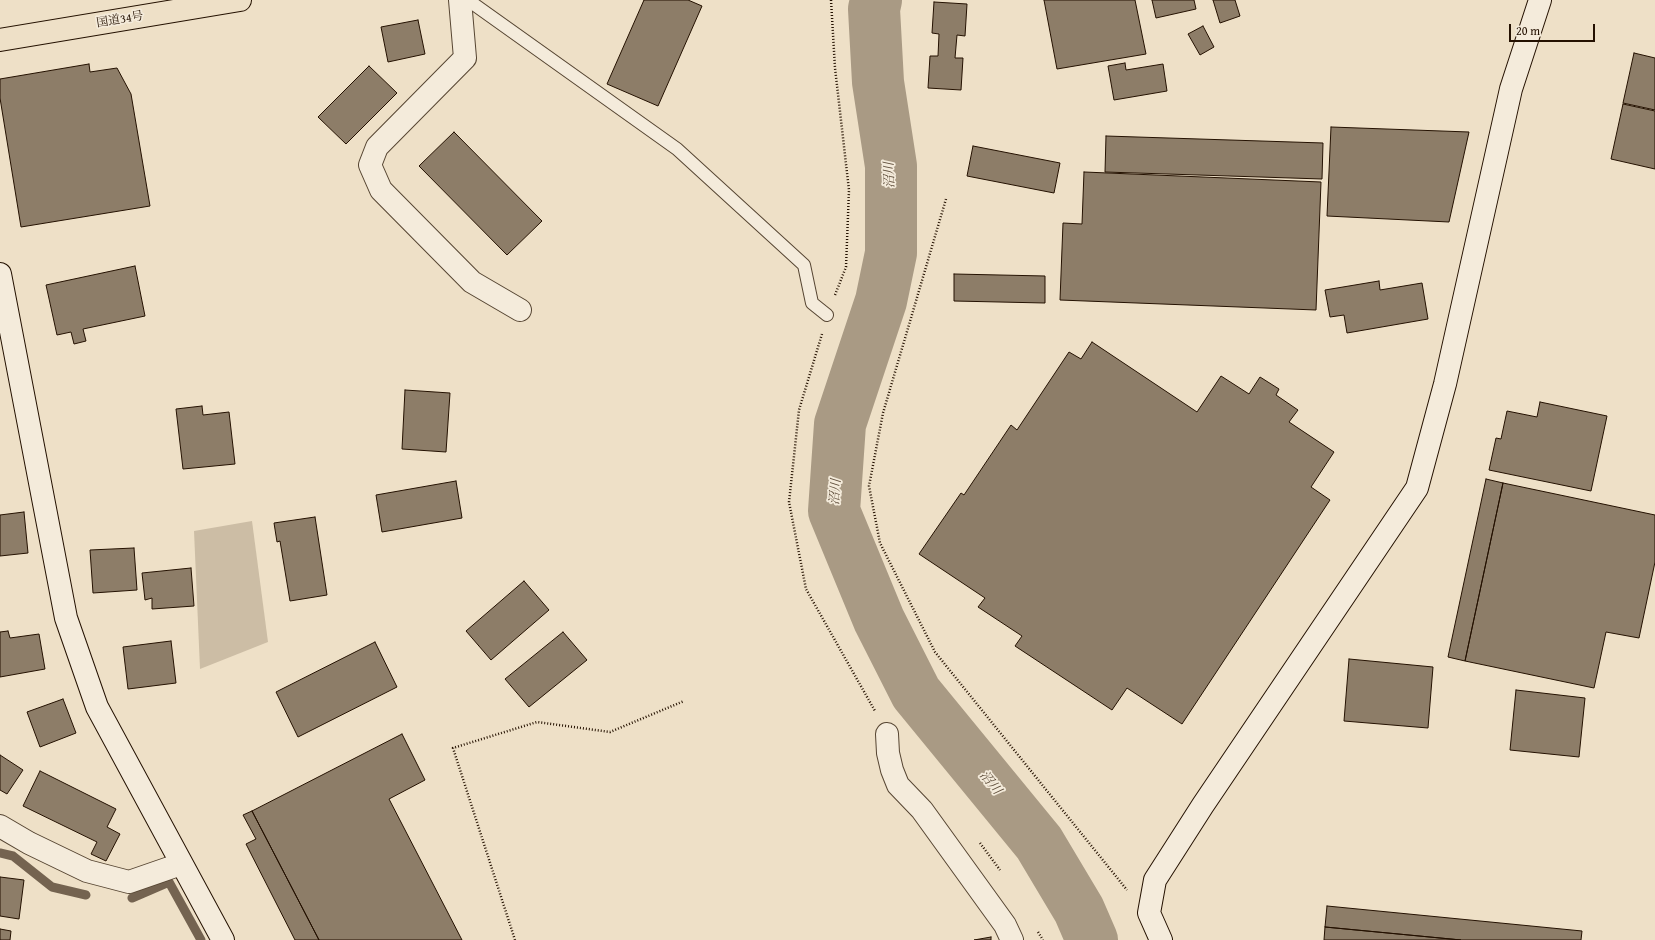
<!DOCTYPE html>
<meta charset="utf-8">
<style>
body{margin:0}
#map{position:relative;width:1655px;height:940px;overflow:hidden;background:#eee0c7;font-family:"Gentium Book Plus",serif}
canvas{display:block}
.scale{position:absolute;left:1509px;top:24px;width:86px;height:18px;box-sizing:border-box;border:2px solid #241101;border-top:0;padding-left:5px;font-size:12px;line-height:14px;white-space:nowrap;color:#241101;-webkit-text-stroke:3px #f4ebdb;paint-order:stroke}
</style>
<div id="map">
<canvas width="1655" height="940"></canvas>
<div class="scale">20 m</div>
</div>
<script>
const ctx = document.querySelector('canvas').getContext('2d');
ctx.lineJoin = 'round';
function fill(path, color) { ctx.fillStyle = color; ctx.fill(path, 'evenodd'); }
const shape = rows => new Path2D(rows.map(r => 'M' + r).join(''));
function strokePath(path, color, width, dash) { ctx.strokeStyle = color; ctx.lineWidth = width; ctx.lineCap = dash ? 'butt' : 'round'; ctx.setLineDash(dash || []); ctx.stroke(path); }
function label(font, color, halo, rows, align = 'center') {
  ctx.font = font + ' "Gentium Book Plus","Noto Serif JP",serif'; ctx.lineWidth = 3.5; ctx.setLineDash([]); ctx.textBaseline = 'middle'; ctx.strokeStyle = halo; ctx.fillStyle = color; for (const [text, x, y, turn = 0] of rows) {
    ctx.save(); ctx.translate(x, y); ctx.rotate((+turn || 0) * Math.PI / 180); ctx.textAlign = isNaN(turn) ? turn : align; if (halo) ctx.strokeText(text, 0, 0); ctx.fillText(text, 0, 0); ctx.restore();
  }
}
const green = shape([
 [252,521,268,642,200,669,194,531]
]);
const stream = shape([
 [0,853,13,856,52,887,86,895],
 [132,898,169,882,201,940]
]);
const river = shape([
 [876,0,874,9,878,82,891,166,891,253,881,301,840,424,834,511,879,620,916,693,1039,843,1079,910,1092,940]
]);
const building = shape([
 [644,0,688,0,702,6,658,106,607,84,644,0],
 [1044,0,1135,0,1146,54,1057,69,1044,0],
 [1152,0,1194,0,1196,9,1156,18,1152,0],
 [1213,0,1235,0,1240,16,1220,23,1213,0],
 [934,2,967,4,965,36,957,35,955,58,963,58,961,90,928,88,930,56,938,56,939,34,932,33,934,2],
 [418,20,425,54,388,62,381,27,418,20],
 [1203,26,1214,47,1200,55,1188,34,1203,26],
 [1634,53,1655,58,1655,110,1623,103,1634,53],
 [1125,63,1126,70,1163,64,1167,91,1114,100,1108,66,1125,63],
 [89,64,90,72,117,68,131,94,150,206,21,227,0,98,0,79,89,64],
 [369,66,397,93,346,144,318,117,369,66],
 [1623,104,1655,111,1655,169,1611,159,1623,104],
 [1331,127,1469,132,1449,222,1327,216,1331,127],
 [454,132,542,221,507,255,419,166,454,132],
 [1106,136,1323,143,1322,179,1105,172,1106,136],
 [973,146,1060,163,1054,193,967,176,973,146],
 [1084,172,1321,182,1316,310,1060,300,1063,223,1082,224,1084,172],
 [135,266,145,316,83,329,86,341,74,344,71,332,57,335,46,285,135,266],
 [954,274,1045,276,1045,303,954,301,954,274],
 [1379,281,1380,290,1422,283,1428,319,1347,333,1344,315,1330,317,1325,290,1379,281],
 [1092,342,1197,412,1221,376,1249,394,1260,377,1279,389,1276,395,1298,410,1289,422,1334,452,1311,487,1330,500,1182,724,1127,688,1112,710,1015,646,1022,636,978,607,985,598,919,554,961,493,964,495,1011,425,1017,430,1069,352,1081,359,1092,342],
 [405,390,450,393,446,452,402,449,405,390],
 [1540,402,1607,416,1591,491,1489,470,1496,438,1501,439,1507,411,1537,417,1540,402],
 [202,406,203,415,229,412,235,464,183,469,176,409,202,406],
 [1486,479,1503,483,1465,661,1448,657,1486,479],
 [456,481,462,518,382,532,376,495,456,481],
 [1503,483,1655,515,1655,562,1639,638,1606,632,1594,688,1465,661,1503,483],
 [24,512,28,553,0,556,0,515,24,512],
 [315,517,327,595,290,601,280,541,277,542,274,523,315,517],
 [134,548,137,590,93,593,90,550,134,548],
 [191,568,194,606,152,609,152,598,145,600,142,573,191,568],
 [524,581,549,610,491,660,466,631,524,581],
 [8,631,10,638,39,634,45,669,0,677,0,632,8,631],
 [563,632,587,660,529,707,505,679,563,632],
 [171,641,176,683,128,689,123,647,171,641],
 [375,642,397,687,298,737,276,692,375,642],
 [1349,659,1433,667,1428,728,1344,721,1349,659],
 [1516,690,1585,698,1579,757,1510,750,1516,690],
 [63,699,76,733,40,747,27,712,63,699],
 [402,734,425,780,389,799,462,940,319,940,252,811,402,734],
 [0,755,23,770,7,794,0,790,0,755],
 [40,771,116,809,107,827,120,834,106,861,91,854,97,842,23,806,40,771],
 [252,811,319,940,295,940,246,844,256,839,243,815,252,811],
 [0,877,24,880,19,919,0,916,0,877],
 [1327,906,1582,931,1581,940,1461,940,1325,927,1327,906],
 [1325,927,1461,940,1324,940,1325,927],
 [0,929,11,931,10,940,0,940,0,929],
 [991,937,991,940,974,940,991,937]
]);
const path = shape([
 [831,0,835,68,849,190,846,267,835,295],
 [946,199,883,413,869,486,880,543,935,652,1127,890],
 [822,334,799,410,789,502,806,589,875,711],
 [980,843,1000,870],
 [1038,932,1043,940],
 [515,940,453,748,537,722,610,732,684,701]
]);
const lane = shape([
 [468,0,677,149,804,265,812,303,827,315]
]);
const street = shape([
 [460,0,465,58,377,147,370,165,381,190,472,282,520,310],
 [887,734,888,753,892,770,898,785,922,810,1005,925,1012,940],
 [0,826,29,843,87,871,129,882,181,864]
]);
const secondary = shape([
 [0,274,66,618,97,707,223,940],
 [1161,940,1149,913,1155,880,1203,805,1417,488,1445,384,1511,89,1540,0]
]);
const highway = shape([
 [0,40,240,0]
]);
const streetNames = [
 ["国道34号",120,20,-9]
];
const waterNames = [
 ["沼川",890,175,-92],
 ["沼川",836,492,-86],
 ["沼川",990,783,51]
];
fill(green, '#ccbda5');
strokePath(stream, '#746350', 9);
strokePath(river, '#a99a84', 52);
fill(building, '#8d7d68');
strokePath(building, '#241101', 1);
strokePath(lane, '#564532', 14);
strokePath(street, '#564532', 24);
strokePath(secondary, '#241101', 24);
strokePath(highway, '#241101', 24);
strokePath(path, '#241101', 2.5, [1, 2]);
strokePath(lane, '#f4ebdb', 12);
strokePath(street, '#f4ebdb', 22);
strokePath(secondary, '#f4ebdb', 22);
strokePath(highway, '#eee0c7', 22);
label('12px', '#241101', '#f4ebdb', streetNames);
label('italic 13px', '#604f3c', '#f4ebdb', waterNames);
</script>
